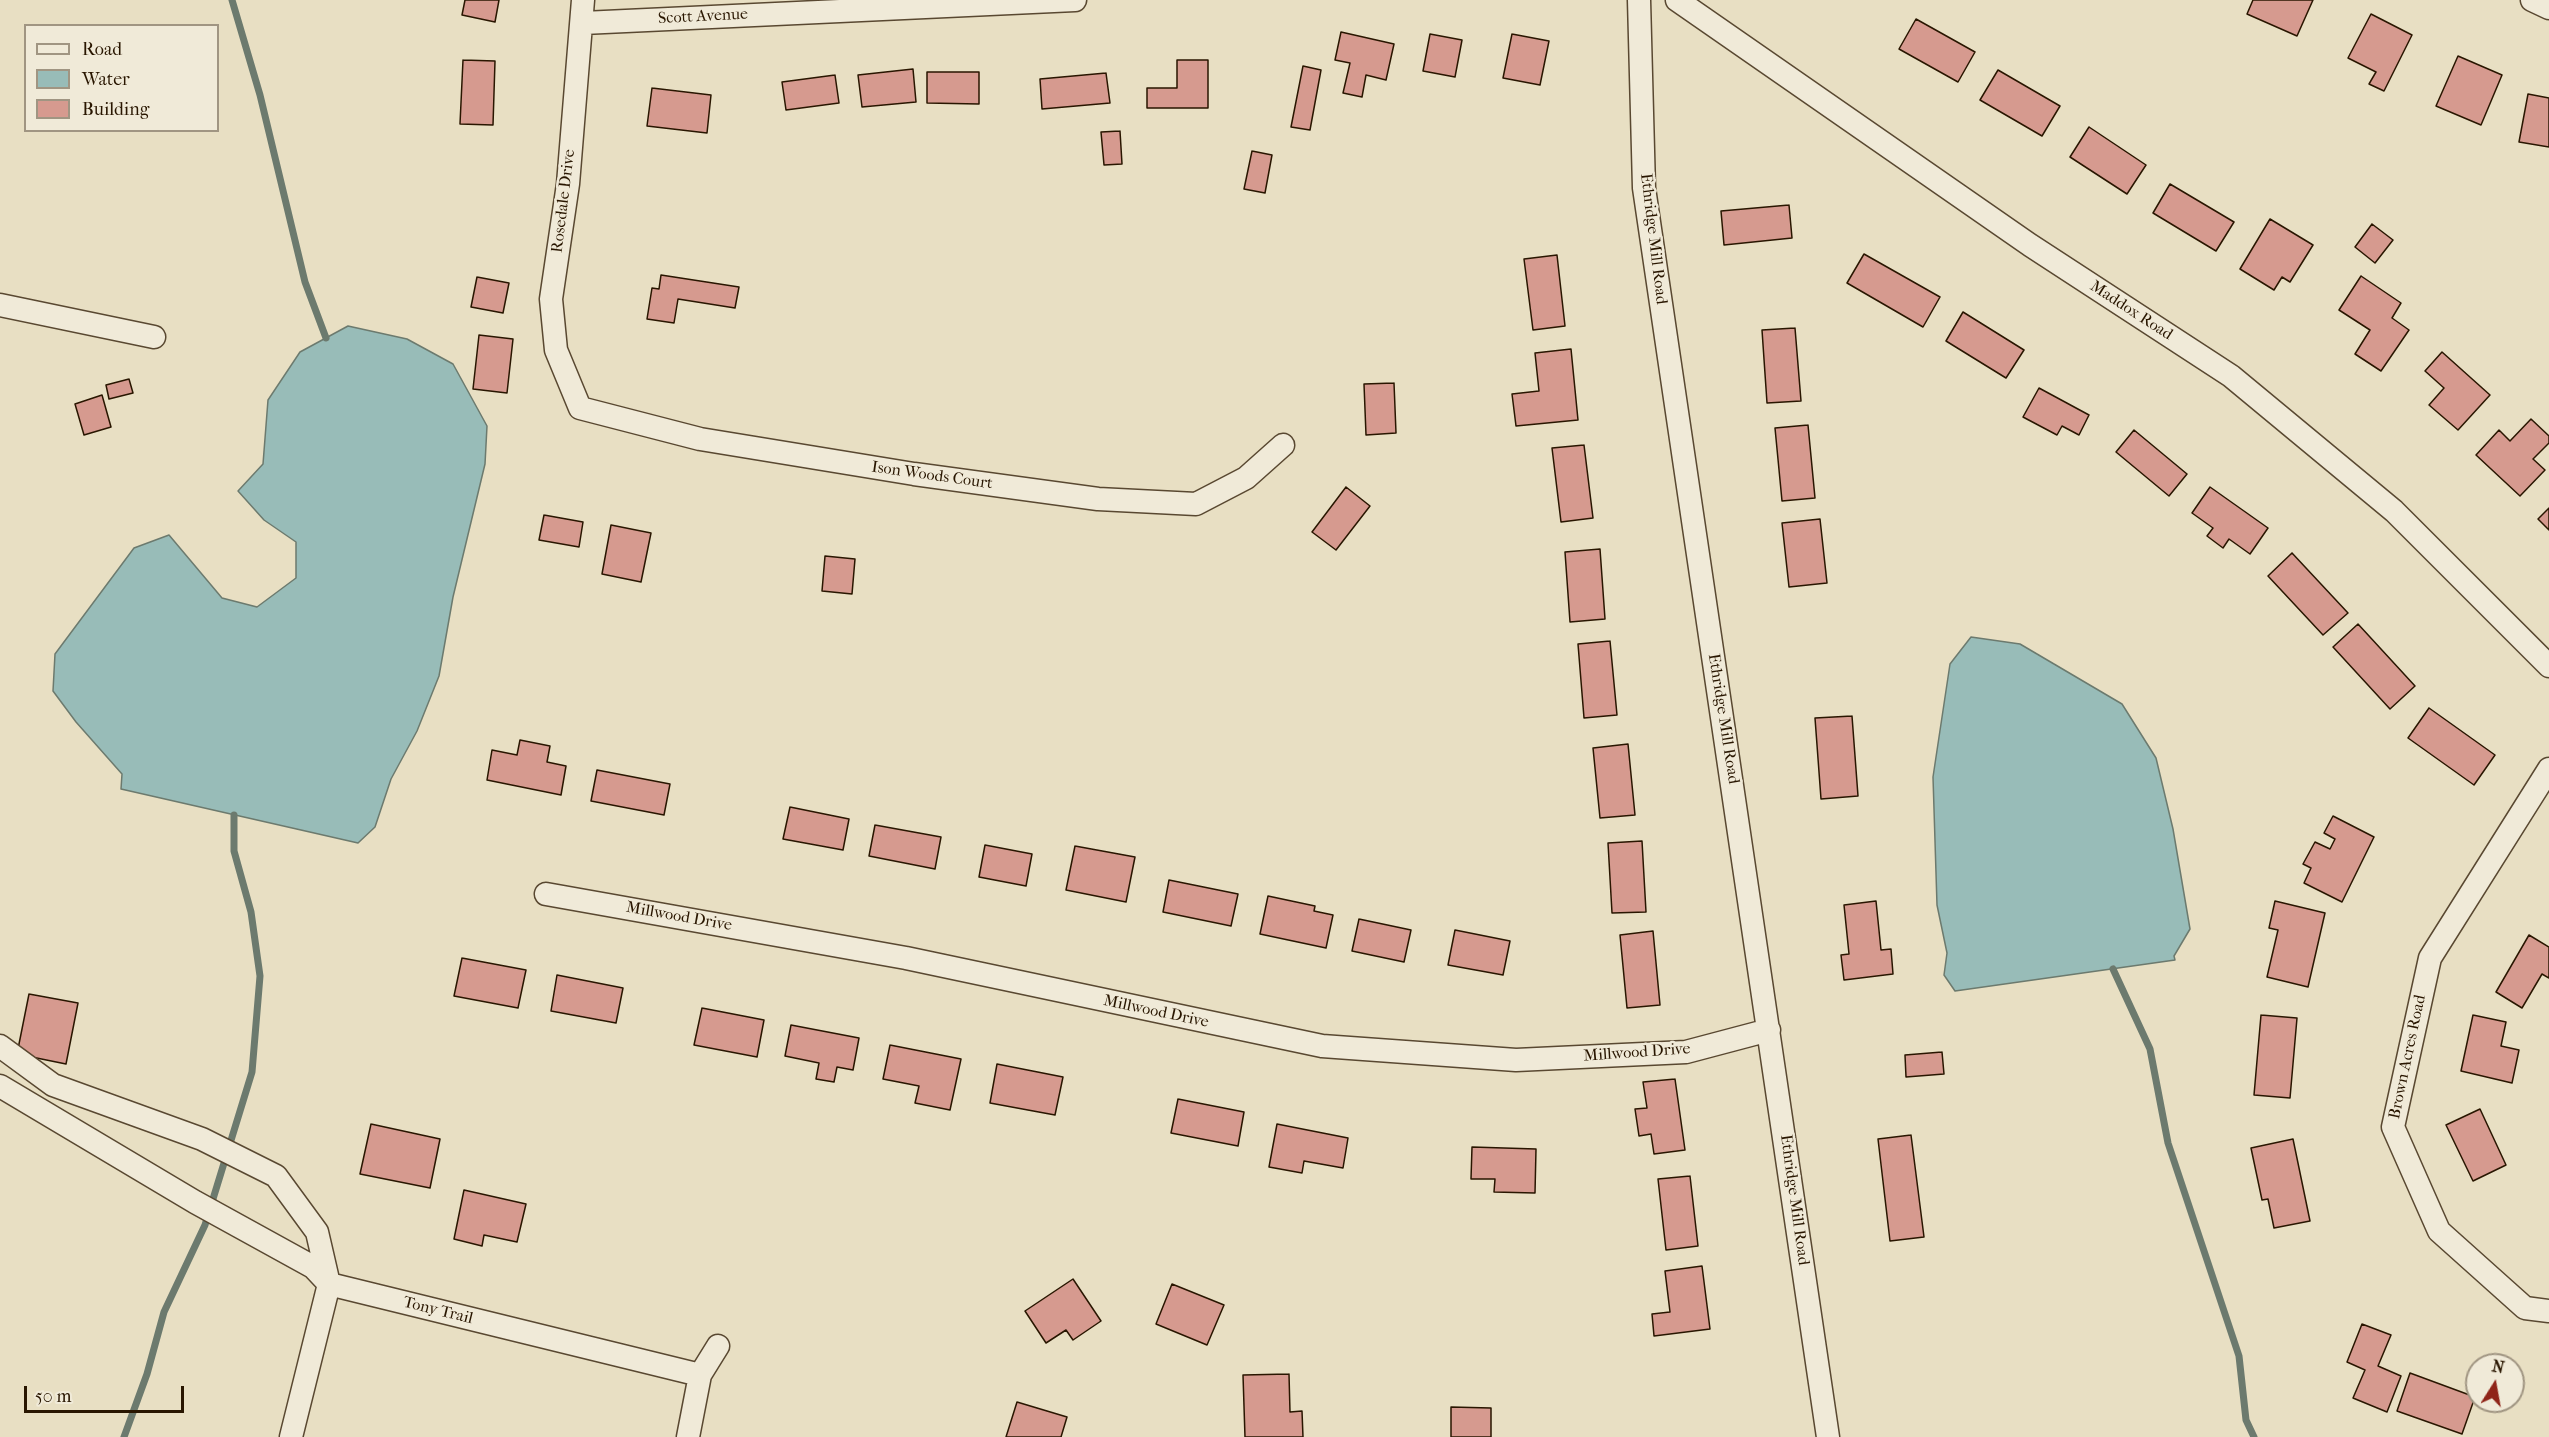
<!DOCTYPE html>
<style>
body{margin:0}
#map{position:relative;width:2549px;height:1437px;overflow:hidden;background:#e8dfc3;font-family:"IM FELL French Canon",serif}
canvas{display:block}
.legend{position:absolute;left:24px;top:24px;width:195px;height:108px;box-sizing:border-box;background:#f0ead8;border:2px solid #a09582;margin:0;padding:8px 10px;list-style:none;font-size:18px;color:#291600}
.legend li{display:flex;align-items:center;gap:12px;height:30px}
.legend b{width:30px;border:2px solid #a09582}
.north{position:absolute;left:2465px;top:1353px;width:60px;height:60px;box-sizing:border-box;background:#f0ead8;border:2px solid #a09582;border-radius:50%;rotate:11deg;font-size:16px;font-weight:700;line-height:24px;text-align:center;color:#291600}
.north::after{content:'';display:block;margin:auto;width:21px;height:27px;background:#8f2418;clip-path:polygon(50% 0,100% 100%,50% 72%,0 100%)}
.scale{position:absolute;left:24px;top:1386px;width:160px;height:27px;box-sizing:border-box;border:3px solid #291600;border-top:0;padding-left:8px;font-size:18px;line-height:21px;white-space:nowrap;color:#291600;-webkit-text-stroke:4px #f0ead8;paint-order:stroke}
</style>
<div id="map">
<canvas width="2549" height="1437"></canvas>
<ul class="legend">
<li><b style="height:8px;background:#f0ead8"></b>Road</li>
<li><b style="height:16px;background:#98bcb8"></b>Water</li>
<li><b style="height:16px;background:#d69a8f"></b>Building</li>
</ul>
<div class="north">N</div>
<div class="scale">50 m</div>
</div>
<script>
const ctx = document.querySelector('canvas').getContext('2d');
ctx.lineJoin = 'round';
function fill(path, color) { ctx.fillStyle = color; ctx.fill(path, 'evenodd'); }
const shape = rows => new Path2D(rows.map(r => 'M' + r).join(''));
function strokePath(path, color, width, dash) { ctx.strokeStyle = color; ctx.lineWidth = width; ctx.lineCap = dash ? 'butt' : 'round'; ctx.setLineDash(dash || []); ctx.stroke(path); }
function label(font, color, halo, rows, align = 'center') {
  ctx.font = font + ' "IM FELL French Canon",serif'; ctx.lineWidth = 5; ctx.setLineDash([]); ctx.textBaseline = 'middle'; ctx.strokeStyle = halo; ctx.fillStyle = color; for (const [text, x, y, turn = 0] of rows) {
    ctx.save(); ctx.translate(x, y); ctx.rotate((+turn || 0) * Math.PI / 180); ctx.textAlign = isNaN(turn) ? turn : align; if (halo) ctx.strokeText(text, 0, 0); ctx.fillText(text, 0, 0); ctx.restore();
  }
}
const water = shape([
 [348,326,407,339,453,364,487,426,485,464,453,597,439,676,417,731,391,779,375,827,358,843,121,789,122,774,76,722,53,691,55,654,134,548,169,535,222,598,257,607,296,578,296,542,264,520,238,491,263,464,268,400,300,352,348,326],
 [1971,637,2020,644,2122,704,2156,758,2173,829,2190,929,2174,956,2175,960,1955,991,1944,975,1947,953,1937,905,1933,777,1950,664,1971,637]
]);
const stream = shape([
 [232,0,260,95,305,282,326,338],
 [2113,969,2150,1049,2168,1143,2239,1356,2246,1420,2254,1437],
 [124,1437,147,1374,164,1312,205,1225,252,1072,260,976,251,912,234,851,234,815]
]);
const building = shape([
 [465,0,499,0,495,22,462,15,465,0],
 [2253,0,2313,0,2297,36,2247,14,2253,0],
 [2371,14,2412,35,2384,91,2369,84,2376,72,2348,58,2371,14],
 [1916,19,1975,52,1958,82,1899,49,1916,19],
 [1341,32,1394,44,1386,80,1366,75,1362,97,1343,93,1350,63,1335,60,1341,32],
 [1430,34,1462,40,1455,77,1423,71,1430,34],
 [1512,34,1549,41,1540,85,1503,78,1512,34],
 [2458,56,2502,75,2481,125,2436,106,2458,56],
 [463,60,495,61,493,125,460,124,463,60],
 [1177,60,1208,60,1208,108,1147,108,1147,88,1177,88,1177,60],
 [1303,66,1321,70,1310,130,1291,127,1303,66],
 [913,69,916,102,862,107,858,75,913,69],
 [1998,70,2060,106,2042,136,1980,100,1998,70],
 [927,72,979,72,979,104,927,103,927,72],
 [1106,73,1110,103,1042,109,1040,79,1106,73],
 [835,75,839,103,786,110,782,82,835,75],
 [652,88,711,95,707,133,647,126,652,88],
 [2528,94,2549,98,2549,147,2519,142,2528,94],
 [2089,127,2146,165,2127,194,2070,157,2089,127],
 [1120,131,1122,164,1104,165,1101,132,1120,131],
 [1252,151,1272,155,1265,193,1244,189,1252,151],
 [2170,184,2234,222,2216,251,2153,213,2170,184],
 [1789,205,1792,238,1724,245,1721,211,1789,205],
 [2270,219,2313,245,2290,282,2282,277,2274,290,2240,269,2270,219],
 [2372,224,2393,240,2375,263,2355,247,2372,224],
 [1864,254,1940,297,1923,327,1847,283,1864,254],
 [1557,255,1565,326,1533,330,1524,259,1557,255],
 [661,275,739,287,735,308,678,299,674,323,647,319,652,288,659,289,661,275],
 [2361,276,2401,303,2392,318,2409,330,2381,371,2355,354,2370,330,2339,310,2361,276],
 [477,277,509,283,503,313,471,307,477,277],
 [1963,312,2024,350,2006,378,1946,341,1963,312],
 [1795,328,1801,401,1767,403,1762,330,1795,328],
 [479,335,513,339,507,393,473,389,479,335],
 [1571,349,1578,420,1516,426,1512,394,1539,391,1535,353,1571,349],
 [2442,352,2490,395,2458,430,2429,405,2444,388,2425,371,2442,352],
 [129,379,133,393,109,399,106,385,129,379],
 [1394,383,1396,433,1366,435,1364,384,1394,383],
 [2039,388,2089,415,2079,435,2062,426,2057,435,2023,417,2039,388],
 [102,395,111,427,84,435,75,404,102,395],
 [2531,419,2549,436,2549,443,2533,459,2545,470,2520,496,2476,455,2499,430,2510,441,2531,419],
 [1808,425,1815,498,1782,501,1775,428,1808,425],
 [2134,430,2187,474,2169,496,2116,452,2134,430],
 [1584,445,1593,518,1561,522,1552,448,1584,445],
 [1346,487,1370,506,1336,550,1312,532,1346,487],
 [2210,487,2268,528,2250,554,2229,539,2223,548,2207,536,2213,528,2192,513,2210,487],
 [2549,508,2549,530,2538,519,2549,508],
 [544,515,583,522,579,547,539,540,544,515],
 [1820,519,1827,583,1789,587,1782,523,1820,519],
 [611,525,651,533,641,582,602,574,611,525],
 [1600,549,1605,619,1570,622,1565,552,1600,549],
 [2292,553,2348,613,2323,635,2268,576,2292,553],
 [825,556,855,559,852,594,822,591,825,556],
 [2358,624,2415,686,2390,709,2333,647,2358,624],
 [1610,641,1617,715,1584,718,1578,644,1610,641],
 [2429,708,2495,755,2474,785,2408,738,2429,708],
 [1852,716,1858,796,1821,799,1815,718,1852,716],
 [520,740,550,746,547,762,566,766,561,795,487,780,492,750,517,755,520,740],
 [1628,744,1635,815,1600,818,1593,748,1628,744],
 [597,770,670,784,664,815,591,801,597,770],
 [790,807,849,819,843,850,783,839,790,807],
 [2333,816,2374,837,2342,902,2304,883,2311,868,2303,864,2315,842,2330,849,2335,839,2324,833,2333,816],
 [875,825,941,837,935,869,869,856,875,825],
 [1642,841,1646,912,1612,913,1608,843,1642,841],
 [985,845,1032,854,1026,886,979,877,985,845],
 [1075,846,1135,857,1126,902,1066,890,1075,846],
 [1169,880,1238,894,1231,926,1163,912,1169,880],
 [1268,896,1315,906,1314,911,1333,915,1326,948,1260,934,1268,896],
 [1876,901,1881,950,1891,949,1893,974,1844,980,1841,955,1849,954,1844,905,1876,901],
 [2275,901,2325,913,2308,987,2267,977,2278,930,2269,928,2275,901],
 [1359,919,1411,930,1404,962,1352,951,1359,919],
 [1455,930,1510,941,1503,975,1448,965,1455,930],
 [1653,931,1660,1005,1627,1008,1620,935,1653,931],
 [2529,935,2549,947,2549,978,2542,974,2522,1008,2496,992,2529,935],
 [462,958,526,970,518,1008,454,996,462,958],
 [557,975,623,988,616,1023,551,1011,557,975],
 [29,994,78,1003,66,1064,17,1054,29,994],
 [702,1008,764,1020,757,1057,694,1045,702,1008],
 [2261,1015,2297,1018,2290,1098,2254,1095,2261,1015],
 [2473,1015,2506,1022,2501,1046,2519,1050,2512,1083,2461,1071,2473,1015],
 [791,1025,859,1038,853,1070,837,1067,834,1082,816,1079,819,1063,785,1056,791,1025],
 [890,1045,961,1059,950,1110,915,1103,919,1086,883,1079,890,1045],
 [1942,1052,1944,1074,1906,1077,1905,1055,1942,1052],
 [997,1064,1063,1077,1055,1115,990,1103,997,1064],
 [1675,1079,1685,1150,1654,1154,1651,1134,1639,1136,1635,1109,1647,1108,1643,1082,1675,1079],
 [1178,1099,1244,1112,1238,1146,1171,1133,1178,1099],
 [2480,1109,2506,1165,2473,1181,2446,1125,2480,1109],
 [371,1124,440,1139,430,1188,360,1174,371,1124],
 [1277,1124,1348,1138,1343,1168,1304,1161,1302,1173,1269,1167,1277,1124],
 [1911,1135,1924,1237,1890,1241,1878,1139,1911,1135],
 [2293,1139,2310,1221,2274,1228,2268,1199,2262,1200,2251,1148,2293,1139],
 [1472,1147,1536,1149,1535,1193,1494,1192,1495,1179,1471,1179,1472,1147],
 [1690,1176,1698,1246,1666,1250,1658,1179,1690,1176],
 [464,1190,526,1204,517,1242,484,1235,482,1246,454,1239,464,1190],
 [1702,1266,1710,1329,1654,1336,1652,1314,1670,1312,1665,1271,1702,1266],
 [1073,1279,1101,1321,1073,1340,1066,1330,1046,1343,1025,1311,1073,1279],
 [1172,1284,1224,1305,1207,1345,1156,1324,1172,1284],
 [2362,1324,2391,1335,2378,1366,2401,1376,2387,1412,2353,1398,2365,1370,2347,1362,2362,1324],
 [2410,1373,2475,1397,2462,1434,2397,1411,2410,1373],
 [1289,1374,1290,1412,1302,1411,1303,1437,1245,1437,1243,1375,1289,1374],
 [1017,1402,1067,1417,1061,1437,1006,1437,1017,1402],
 [1451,1407,1491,1408,1491,1437,1451,1437,1451,1407]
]);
const minor = shape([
 [583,0,568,184,551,299,556,350,580,408,700,439,914,474,1098,499,1196,504,1246,478,1283,445],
 [1639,0,1644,188,1828,1437],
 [1677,0,2030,245,2231,376,2394,511,2549,666],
 [2532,0,2549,8],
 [583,23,1075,0],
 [0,305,154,337],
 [2549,769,2430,958,2393,1127,2439,1231,2525,1308,2549,1311],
 [546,894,906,958,1322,1046,1516,1060,1686,1052,1769,1030],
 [0,1046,53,1085,202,1139,276,1176,317,1232,329,1284],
 [0,1086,195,1202,313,1267,329,1284],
 [291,1437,329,1284,700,1375],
 [688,1437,700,1375,718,1346]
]);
const streetNames = [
 ["Scott Avenue",703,17,-3],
 ["Rosedale Drive",564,201,-83],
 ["Ethridge Mill Road",1653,239,83],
 ["Maddox Road",2131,311,33],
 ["Ison Woods Court",932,476,8],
 ["Ethridge Mill Road",1723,719,81],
 ["Millwood Drive",679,917,10],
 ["Millwood Drive",1156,1012,12],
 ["Millwood Drive",1637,1053,-4],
 ["Brown Acres Road",2408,1057,-78],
 ["Ethridge Mill Road",1794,1200,82],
 ["Tony Trail",438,1311,14]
];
fill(water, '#98bcb8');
strokePath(water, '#6c7a6e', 1.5);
strokePath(stream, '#6c7a6e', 7);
fill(building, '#d69a8f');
strokePath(building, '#291600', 1.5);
strokePath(minor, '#594831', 25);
strokePath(minor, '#f0ead8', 22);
label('16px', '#291600', '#f0ead8', streetNames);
</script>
